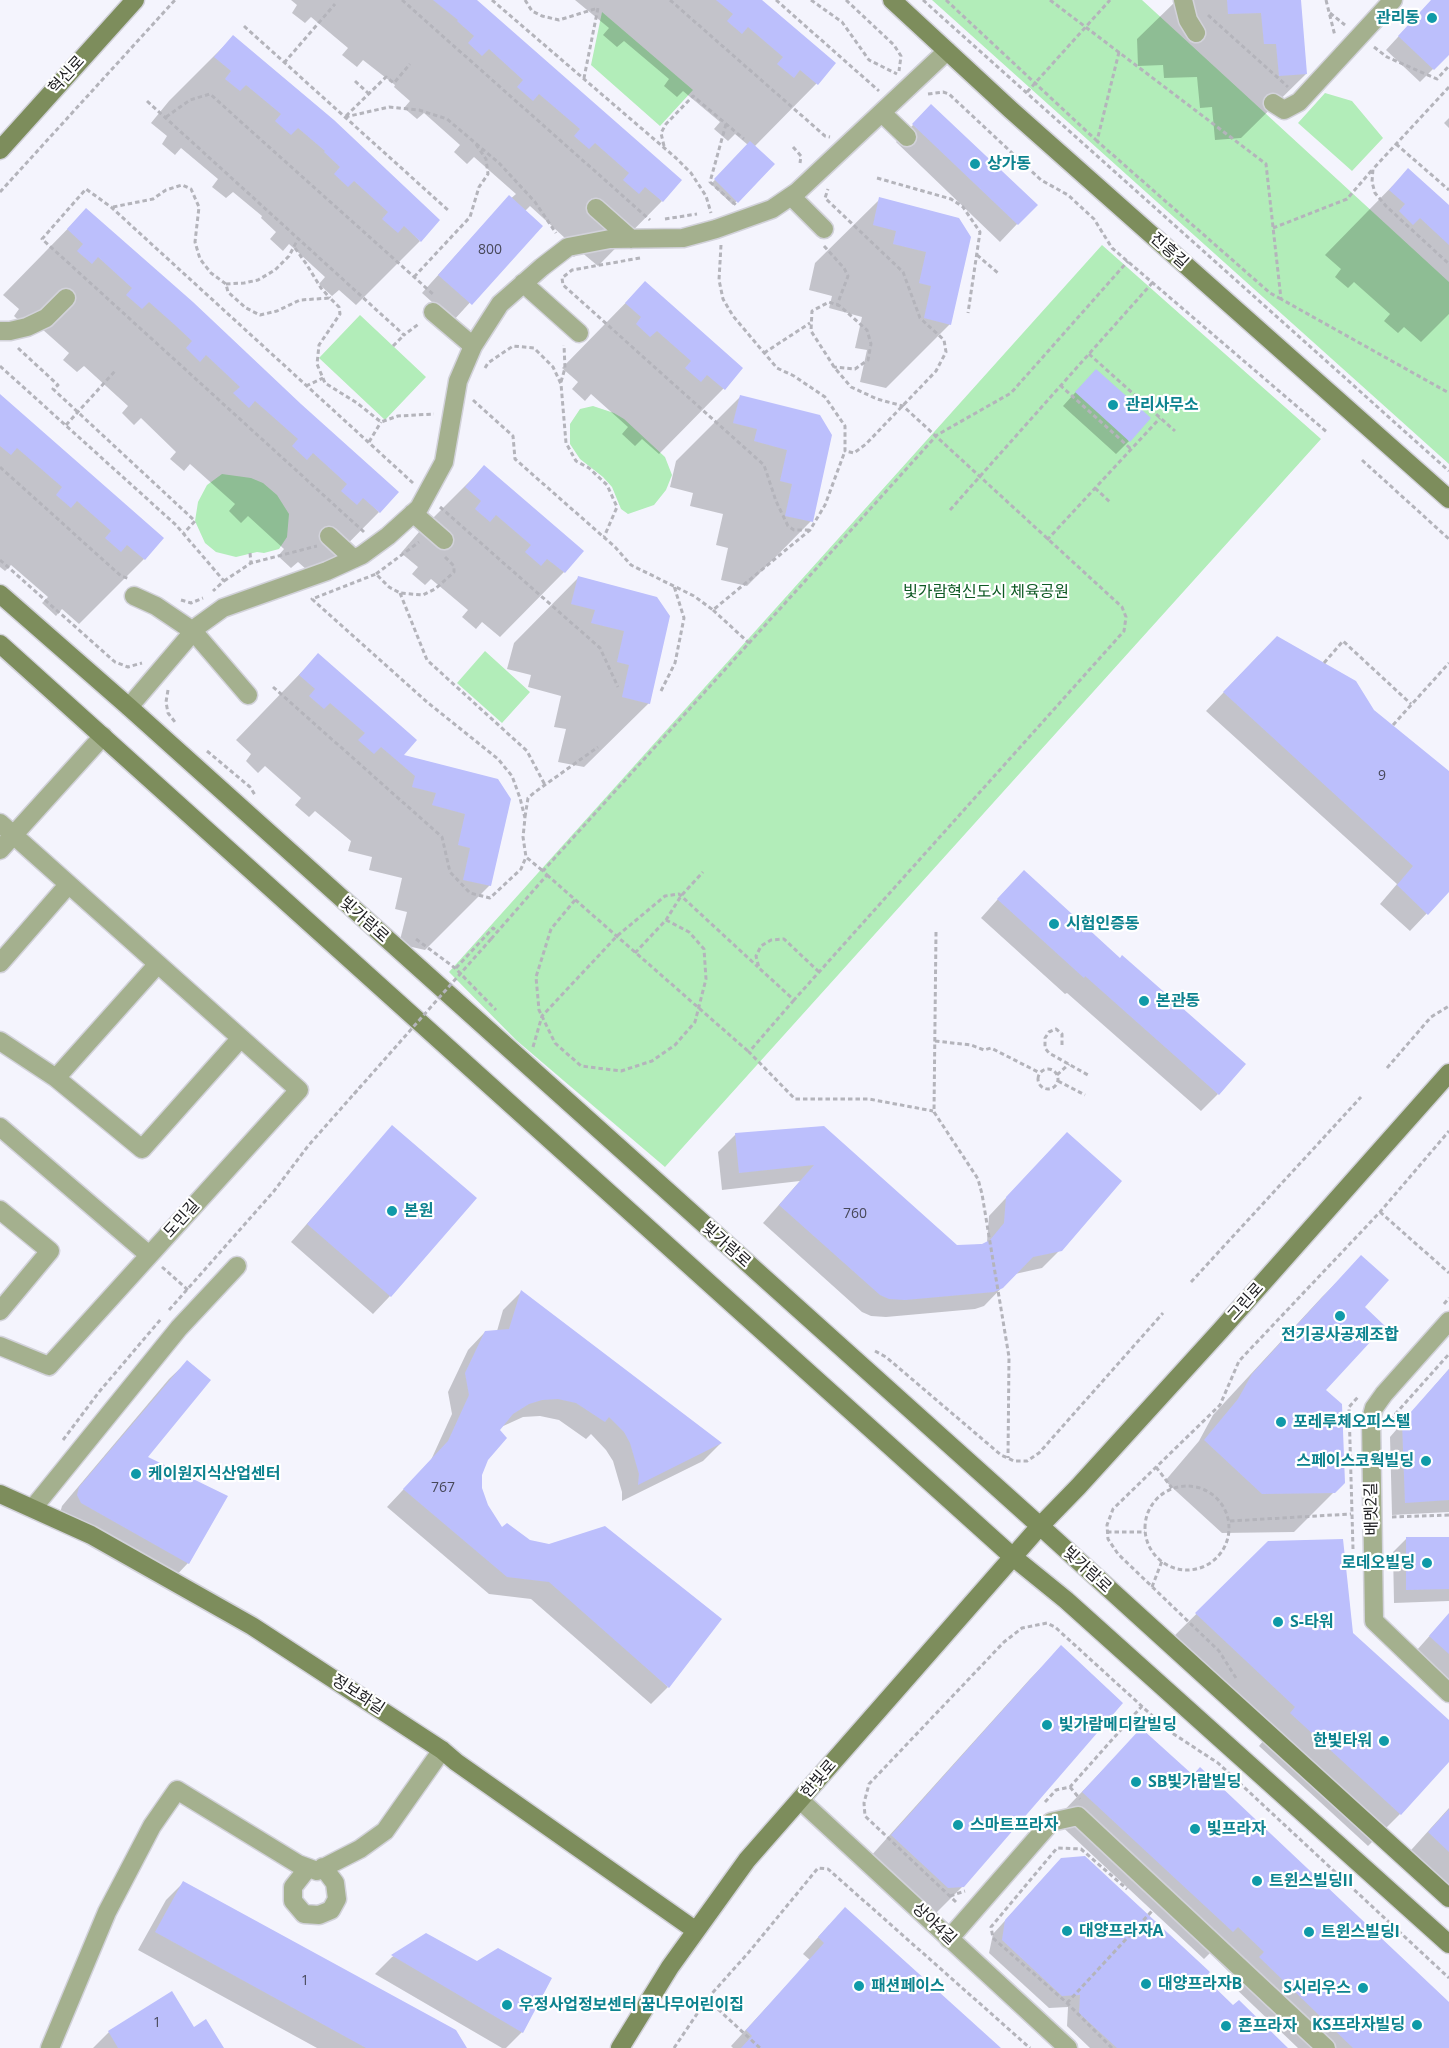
<!DOCTYPE html>
<meta charset="utf-8">
<style>
body{margin:0}
canvas{display:block;background:#f4f4fd}
</style>
<canvas width="1449" height="2048"></canvas>
<script>
const ctx = document.querySelector('canvas').getContext('2d');
ctx.lineJoin = 'round';
function fill(path, color) { ctx.fillStyle = color; ctx.fill(path, 'evenodd'); }
const shape = rows => new Path2D(rows.map(r => 'M' + r).join(''));
function strokePath(path, color, width, dash) { ctx.strokeStyle = color; ctx.lineWidth = width; ctx.lineCap = dash ? 'butt' : 'round'; ctx.setLineDash(dash || []); ctx.stroke(path); }
function label(font, color, halo, rows, align = 'center') {
  ctx.font = font + ' "Open Sans","Noto Sans KR",sans-serif'; ctx.lineWidth = 4.5; ctx.setLineDash([]); ctx.textBaseline = 'middle'; ctx.strokeStyle = halo; ctx.fillStyle = color; for (const [text, x, y, turn = 0] of rows) {
    ctx.save(); ctx.translate(x, y); ctx.rotate((+turn || 0) * Math.PI / 180); ctx.textAlign = isNaN(turn) ? turn : align; if (halo) ctx.strokeText(text, 0, 0); ctx.fillText(text, 0, 0); ctx.restore();
  }
}
const green = shape([
 [932,0,1142,0,1449,282,1449,464],
 [602,12,693,90,660,126,591,65],
 [1325,93,1352,101,1383,138,1352,171,1298,123],
 [1102,245,1321,439,665,1167,516,1040,449,972],
 [360,315,426,377,385,420,319,358],
 [593,406,614,413,624,419,665,457,672,475,666,490,654,505,628,514,621,509,612,487,603,477,580,459,570,444,570,424,580,409],
 [222,474,251,478,263,483,277,495,289,514,287,537,279,549,264,553,257,552,236,557,216,552,205,543,195,521,198,502,207,485],
 [485,651,530,692,502,723,457,683]
]);
const shadow = shape([
 [291,0,476,0,662,201,598,266,580,251,574,257,560,245,566,239,530,206,525,211,540,226,453,321,422,293,492,215,516,194,474,157,467,164,454,152,460,145,424,113,417,119,404,108,410,101,394,87,395,85,363,60,357,67,342,55,348,48,311,17,305,23,292,13,297,5],
 [575,0,759,0,834,63,816,84,754,147,773,164,733,205,711,184,748,145,735,134,728,141,714,129,720,122,683,91,677,97,664,86,669,79,624,41,617,47,603,35,609,28],
 [1177,0,1300,0,1306,74,1241,138,1215,140,1212,107,1200,108,1197,77,1164,78,1163,65,1138,66,1137,39],
 [1432,0,1449,0,1449,53,1420,82,1386,50],
 [233,37,420,241,356,305,339,290,332,296,319,284,325,277,289,244,283,251,270,239,276,232,261,218,262,216,233,192,226,198,212,187,218,179,181,148,175,155,162,144,167,136,151,123,169,101],
 [932,106,1035,205,1000,242,896,142],
 [1449,118,1449,128,1444,123],
 [1408,170,1449,207,1449,314,1421,342,1404,327,1398,333,1384,321,1390,314,1354,282,1348,288,1335,277,1341,269,1325,255],
 [880,199,958,219,950,324,886,388,860,382,867,350,855,348,862,317,829,308,832,296,809,290,815,263],
 [86,210,379,512,315,577,298,562,291,568,278,556,284,549,248,516,241,523,229,511,235,504,190,464,184,471,170,459,176,452,141,418,134,425,122,413,128,406,84,366,77,372,63,360,69,353,33,321,26,327,14,316,19,309,3,295],
 [645,283,741,368,723,389,659,454,642,439,635,446,622,434,628,427,591,394,585,401,572,389,578,382,562,368],
 [1083,384,1129,441,1116,454,1063,406],
 [0,396,162,539,144,559,79,624,62,609,56,616,42,603,48,597,11,565,5,571,0,567],
 [741,396,819,416,811,521,747,586,721,580,728,548,716,545,723,514,690,506,693,493,670,487,676,461],
 [484,467,582,551,564,572,500,637,482,622,476,629,462,617,468,610,431,579,425,585,412,574,418,567,401,553,419,532],
 [578,578,656,598,649,703,584,767,558,762,566,729,554,727,561,696,528,687,531,675,507,669,514,643],
 [318,655,401,756,497,781,490,885,425,950,399,944,407,912,395,909,402,878,369,870,372,857,348,851,351,841,315,811,309,817,295,805,301,798,265,766,258,773,246,761,251,754,236,740],
 [1259,655,1373,711,1449,773,1449,890,1410,931,1380,904,1397,884,1206,711],
 [1006,890,1119,960,1218,1094,1201,1111,1067,993,1065,994,981,918],
 [392,1127,390,1296,373,1314,291,1242],
 [824,1127,956,1247,984,1244,987,1242,989,1216,1049,1152,1060,1250,1042,1268,1015,1274,984,1306,975,1309,886,1317,871,1316,862,1312,763,1223,800,1181,722,1190,718,1152,736,1134],
 [1362,1257,1362,1307,1324,1390,1344,1482,1294,1532,1222,1533,1165,1481,1199,1441,1213,1415,1322,1297],
 [521,1292,720,1444,703,1461,622,1501,622,1492,613,1461,606,1450,591,1434,586,1439,559,1420,540,1416,523,1417,499,1428,481,1474,480,1488,487,1506,502,1529,668,1687,651,1704,531,1599,489,1594,387,1507,431,1460,452,1414,448,1392,468,1350,485,1332,497,1331,503,1310],
 [187,1362,146,1458,188,1563,171,1581,60,1513,62,1506,169,1379],
 [1449,1369,1449,1512,1392,1515,1390,1437],
 [1449,1538,1449,1601,1394,1603,1393,1552,1406,1539],
 [1268,1543,1352,1634,1449,1722,1449,1760,1400,1814,1368,1846,1259,1746,1264,1740,1164,1646],
 [1449,1614,1449,1679,1417,1650],
 [1061,1647,963,1886,931,1918,861,1867,1030,1679],
 [1141,1730,1449,2004,1449,2048,1298,2048,1233,1986,1238,1981,1210,1953,1204,1959,1055,1820],
 [1449,1808,1449,1887,1403,1859],
 [1048,1873,1203,1978,1232,2007,1286,2048,1090,2048,1067,2026,1068,2007,1049,2008,989,1953,993,1934],
 [183,1883,463,2048,317,2048,138,1950,166,1900],
 [829,1925,999,2048,733,2048,731,2046,810,1960,803,1954],
 [426,1935,478,1963,522,2032,506,2048,502,2048,375,1974,392,1957],
 [172,1993,194,2029,222,2048,93,2048,109,2032]
]);
const building = shape([
 [433,0,477,0,682,180,663,202,645,187,639,194,623,180,629,173,595,143,589,149,574,136,580,129,539,94,533,101,517,87,523,80,489,49,482,56,468,43,474,36,457,21,458,20],
 [716,0,762,0,836,63,818,85,800,70,794,78,777,64,783,57,748,27,742,34,727,21,733,14],
 [1227,0,1301,0,1307,74,1279,76,1276,44,1264,44,1261,13,1228,14],
 [1431,0,1449,0,1449,55,1434,70,1398,36],
 [233,35,334,120,440,220,421,242,404,226,398,233,382,219,388,212,354,181,348,187,334,174,340,167,324,152,325,151,298,128,291,135,275,121,281,114,246,85,240,91,225,79,231,71,214,57],
 [931,104,1038,205,1018,225,912,124],
 [750,141,775,164,738,203,714,179],
 [1408,168,1449,205,1449,245,1420,218,1413,225,1399,211,1405,204,1389,190],
 [509,195,543,226,472,305,438,275],
 [879,197,959,218,971,237,951,325,924,318,931,286,919,283,926,252,893,244,896,231,873,225],
 [86,208,193,302,301,404,399,492,380,513,363,498,357,505,341,491,347,484,313,453,307,460,292,446,298,439,255,401,249,408,233,393,240,387,206,355,200,362,186,348,192,341,176,326,149,302,142,309,126,295,132,288,98,257,92,264,77,251,83,244,67,229],
 [645,281,743,368,725,390,707,375,701,382,685,368,691,361,657,331,650,337,636,324,641,317,625,303],
 [1096,369,1151,418,1130,442,1075,392],
 [0,394,164,538,145,560,127,545,121,552,105,538,111,531,77,501,71,508,56,495,62,487,17,448,11,455,0,446],
 [740,395,820,415,832,435,813,522,785,516,792,484,780,481,787,450,754,441,757,429,733,423],
 [484,465,584,551,565,573,547,559,541,566,525,552,531,545,496,515,490,522,475,509,481,501,465,487],
 [578,576,657,597,670,616,650,704,622,697,629,665,617,662,624,631,591,623,595,610,571,604],
 [1277,636,1356,681,1374,710,1449,771,1449,892,1428,915,1397,885,1413,866,1223,692],
 [318,653,417,740,404,755,498,779,511,799,491,886,463,880,470,848,458,845,465,814,432,805,436,793,412,787,415,776,381,747,374,754,358,740,365,733,330,703,324,709,309,696,315,689,299,675],
 [1024,870,1120,958,1122,955,1246,1064,1219,1095,1085,976,1084,978,997,899],
 [392,1125,477,1198,391,1297,307,1224],
 [824,1126,957,1245,982,1244,990,1240,1004,1223,1006,1197,1067,1132,1122,1181,1062,1251,1033,1257,1003,1288,994,1292,905,1300,889,1299,880,1295,779,1205,814,1165,739,1173,735,1133],
 [1361,1255,1389,1280,1365,1307,1385,1326,1326,1390,1342,1404,1345,1483,1335,1493,1262,1494,1204,1440,1238,1399,1252,1374],
 [521,1290,722,1443,638,1485,639,1474,630,1443,624,1432,609,1417,605,1422,576,1403,558,1399,542,1400,529,1404,513,1414,500,1430,507,1438,488,1460,482,1475,482,1488,488,1505,502,1527,507,1523,530,1540,549,1544,605,1526,722,1619,669,1688,549,1582,507,1577,403,1489,448,1441,469,1395,465,1373,485,1331,509,1329],
 [187,1360,211,1380,148,1457,228,1496,189,1564,81,1503,77,1495,79,1487],
 [1449,1369,1449,1500,1405,1503,1402,1422],
 [1406,1537,1449,1537,1449,1589,1406,1590],
 [1343,1539,1353,1633,1449,1720,1449,1762,1401,1815,1290,1713,1295,1707,1195,1613,1268,1541],
 [1449,1613,1449,1654,1429,1636],
 [1061,1645,1123,1703,964,1887,948,1888,891,1835],
 [1141,1728,1193,1775,1200,1767,1449,2002,1449,2048,1353,2048,1259,1957,1264,1952,1238,1927,1233,1932,1082,1792],
 [1449,1809,1449,1852,1428,1832],
 [1085,1856,1210,1972,1205,1978,1233,2005,1239,2000,1288,2048,1117,2048,1079,2013,1080,1995,1062,1996,1002,1940,1005,1920,1061,1858],
 [183,1881,456,2030,467,2048,366,2048,155,1932],
 [845,1907,1001,2048,741,2048,752,2036,746,2030,824,1943,818,1937],
 [426,1933,477,1961,498,1948,552,1978,523,2033,391,1955],
 [172,1991,194,2027,206,2019,224,2048,118,2048,108,2031]
]);
const path = shape([
 [402,0,650,220],
 [492,0,676,158,691,173,706,196,711,213],
 [525,0,532,11,542,16,559,20,598,8,584,78],
 [670,0,825,136,830,137],
 [776,0,879,91],
 [811,0,842,22,869,60,897,74],
 [846,0,894,45,901,56,899,71],
 [923,0,1449,471],
 [946,0,1097,141],
 [1050,0,1266,164,1281,299,1449,393],
 [1326,0,1335,36],
 [1330,13,1345,25],
 [1208,15,1288,87],
 [244,26,449,211],
 [1374,47,1387,57,1437,79,1449,66],
 [1119,52,1097,141,1270,293,1281,299],
 [284,63,335,4],
 [355,81,369,94],
 [1449,87,1373,169,1372,182,1375,193,1386,206,1449,264],
 [1027,92,1110,0],
 [928,94,943,92,949,94,1041,180,1068,195,1094,219,1112,248,1328,433],
 [147,101,404,335,420,323],
 [346,116,386,77,394,83,410,64],
 [166,117,190,100,210,94,433,294],
 [345,117,389,107,419,110,447,119,499,163,535,202,556,233],
 [726,124,710,182,736,205],
 [1396,144,1449,190],
 [664,146,661,133,666,124,693,96,744,139],
 [793,147,801,156,800,163],
 [877,178,951,199,963,207,980,232,968,313],
 [0,192,175,0],
 [113,207,153,199,166,190,182,185,191,189,199,207,195,242,200,259,211,273,226,284,228,292,246,308,260,315,277,311,300,300,330,298,339,307,340,314,319,345,317,364,325,383,357,403,381,422,398,416,434,414],
 [665,219,697,214],
 [1273,228,1347,199,1372,170],
 [721,245,719,280,723,299,733,316,777,368,794,376,825,397,845,426,845,451,854,453,866,444,936,371,946,352,944,340,920,318,903,272,825,198,828,189],
 [824,246,844,268,848,276,837,305],
 [295,248,307,265,321,288,330,298],
 [977,255,998,273],
 [640,258,572,270,562,278,563,285,764,465,776,501,788,526,794,530,810,530],
 [414,277,470,217,479,187,488,174,486,159,475,143],
 [226,284,244,283,258,280,275,270,289,256,298,239],
 [393,346,404,335],
 [18,348,58,385,53,389,195,521,184,533],
 [764,353,810,323],
 [1089,354,1175,431],
 [0,366,176,525,224,581,213,591],
 [485,368,488,363,513,346,534,348,553,367,561,384,566,443,576,461,589,468,607,485,617,507,604,537],
 [561,382,565,368,564,345],
 [1060,385,1131,449],
 [306,386,323,378],
 [473,400,513,436,515,459,615,547,631,565,694,596,713,610,810,530,825,505,845,451],
 [66,425,116,370],
 [369,442,381,422],
 [1362,460,1449,539],
 [0,467,121,576,130,579],
 [1095,488,1111,503],
 [440,507,600,648,618,687],
 [950,510,1153,282],
 [364,532,42,239,86,189,111,207,413,483],
 [1047,540,1160,418],
 [250,553,251,563],
 [445,557,454,566,454,572,435,589,423,595,400,593,389,587,376,574,312,599,427,702,498,759,512,776,520,798,525,818,523,837,526,857,543,871],
 [0,560,115,662,128,667,142,663],
 [376,574,419,542],
 [224,581,251,563,317,546],
 [400,593,427,660,527,751,545,785],
 [181,600,191,603,203,598],
 [713,610,749,643],
 [1324,663,1343,641,1411,704],
 [273,687,442,837,450,872,470,893,490,898,521,869,526,857],
 [168,690,166,702,168,713,175,722],
 [661,691,675,663,684,618,674,586],
 [1393,725,1449,663],
 [207,751,250,787,255,795],
 [525,817,528,798,535,792,598,747],
 [547,875,749,1052],
 [575,900,551,929,536,977,539,1010,555,1043,581,1066,621,1071,652,1061,675,1045,695,1022,706,979,704,949,689,932,666,920],
 [936,932,934,1112,978,1179,982,1194,1009,1357,1008,1458],
 [416,939,455,968,496,1010],
 [491,939,547,875,543,871,937,435,1011,393,1128,261],
 [635,953,666,920,681,896,703,872],
 [456,968,493,928,498,932],
 [819,972,784,939,771,940,761,946,756,956,759,968,794,1000,1124,631,1126,617,1122,607,903,406,877,399,851,387,834,367,831,362,811,331,812,311,829,302,840,306,867,330,871,344,868,360,855,369,834,367],
 [794,1000,749,1052,795,1099,869,1099,933,1111],
 [935,1041,971,1045,984,1050,991,1048,1040,1073],
 [1062,1045,1062,1034,1056,1029,1049,1032,1045,1038,1045,1048,1049,1053,1088,1075],
 [533,1047,542,1016,617,936,665,896,679,894,758,967],
 [1387,1068,1431,1017,1449,1006],
 '1038 1079a10 10 0 1 1 20 0a10 10 0 1 1-20 0Z',
 [1057,1075,1069,1064],
 [1058,1081,1085,1095],
 [1380,1212,1449,1273],
 [162,1267,188,1290],
 [1191,1282,1361,1097],
 [1444,1304,1449,1298],
 [169,1310,274,1191,308,1146,361,1086],
 [875,1351,886,1357,1001,1455,1014,1461,1027,1461,1039,1453,1163,1313],
 [1390,1420,1449,1354],
 [63,1440,99,1392,161,1319],
 [1156,1467,1172,1488],
 '1145 1528a42 42 0 1 1 84 0a42 42 0 1 1-84 0Z',
 [1392,1517,1449,1515],
 [1230,1521,1351,1514],
 [1107,1532,1145,1532],
 [1353,1549,1349,1407,1358,1397],
 [1152,1587,1162,1561],
 [1236,1678,1219,1651,1118,1554,1108,1539,1107,1525,1113,1509,1220,1405,1239,1361,1380,1212,1449,1131],
 [1070,1787,1080,1799],
 [1045,1802,1056,1790,1070,1787,1142,1706],
 [950,1896,965,1891],
 [956,1902,865,1816,864,1803,869,1784,1004,1642,1022,1628,1047,1623,1055,1627,1169,1731,1218,1763,1449,1978],
 [707,1999,760,2048],
 [1067,2003,1152,1911],
 [674,2048,707,1999,749,1952,818,1868,828,1869,1030,2048],
 [1112,2048,1067,2003,993,1938,991,1927,1057,1848,1081,1849,1127,1889]
]);
const street = shape([
 [1183,0,1188,20,1196,33],
 [1273,103,1284,110,1299,102,1393,0],
 [882,113,907,137],
 [791,196,824,229],
 [596,208,631,239],
 [523,283,579,333],
 [433,312,473,346],
 [0,331,10,331,27,327,46,318,66,298],
 [413,513,444,540],
 [329,536,354,559],
 [134,596,156,606,193,631,248,695],
 [129,707,198,626,223,608,327,571,362,555,388,536,419,508,444,462,458,381,473,346,500,304,542,267,568,247,610,239,683,238,716,229,772,209,797,192,947,51],
 [0,823,299,1090,49,1366,0,1346],
 [0,850,103,736],
 [0,963,68,885],
 [0,1041,56,1078,142,1149,240,1039],
 [56,1078,157,965],
 [0,1127,149,1255],
 [0,1210,50,1251,0,1311],
 [1449,1321,1384,1394,1374,1408,1371,1419,1374,1621,1449,1693],
 [33,1508,179,1328,237,1266],
 [800,1800,1068,2048],
 [308,1868,293,1887,293,1901,304,1914,319,1915,331,1910,337,1899,335,1883,323,1867],
 [949,1939,1051,1822,1078,1816,1326,2048],
 [50,2048,107,1912,152,1826,177,1790,298,1864,317,1871,360,1849,385,1831,442,1750]
]);
const secondary = shape([
 [892,0,1011,110,1449,499],
 [0,150,135,0],
 [0,594,129,707,1040,1526,1449,1898],
 [0,644,1013,1557,1066,1600,1449,1944],
 [0,1494,91,1535,252,1626,442,1750,456,1762,695,1930],
 [620,2048,670,1967,747,1860,1040,1526,1078,1487,1220,1331,1449,1073]
]);
const pathBridge = shape([
 [354,1094,491,939]
]);
const markers = [
 [1432,18,6,"#0f9aa8"],
 [975,164,6,"#0f9aa8"],
 [1113,405,6,"#0f9aa8"],
 [1054,924,6,"#0f9aa8"],
 [1144,1001,6,"#0f9aa8"],
 [392,1211,6,"#0f9aa8"],
 [1340,1316,6,"#0f9aa8"],
 [1281,1422,6,"#0f9aa8"],
 [1426,1461,6,"#0f9aa8"],
 [136,1474,6,"#0f9aa8"],
 [1427,1563,6,"#0f9aa8"],
 [1278,1622,6,"#0f9aa8"],
 [1047,1725,6,"#0f9aa8"],
 [1384,1741,6,"#0f9aa8"],
 [1136,1782,6,"#0f9aa8"],
 [958,1825,6,"#0f9aa8"],
 [1195,1829,6,"#0f9aa8"],
 [1257,1881,6,"#0f9aa8"],
 [1067,1931,6,"#0f9aa8"],
 [1309,1932,6,"#0f9aa8"],
 [1146,1984,6,"#0f9aa8"],
 [859,1986,6,"#0f9aa8"],
 [1363,1988,6,"#0f9aa8"],
 [507,2005,6,"#0f9aa8"],
 [1417,2025,6,"#0f9aa8"],
 [1226,2026,6,"#0f9aa8"]
];
const numberNames = [
 ["800",490,250],
 ["9",1382,776],
 ["760",855,1214],
 ["767",443,1488],
 ["1",305,1981],
 ["1",157,2023]
];
const cultureNames = [
 ["관리동",1420,18,"right"],
 ["상가동",987,164],
 ["관리사무소",1125,405],
 ["시험인증동",1066,924],
 ["본관동",1156,1001],
 ["본원",404,1211],
 ["전기공사공제조합",1340,1335,"center"],
 ["포레루체오피스텔",1293,1422],
 ["스페이스코웍빌딩",1414,1461,"right"],
 ["케이원지식산업센터",148,1474],
 ["로데오빌딩",1415,1563,"right"],
 ["S-타워",1290,1622],
 ["빛가람메디칼빌딩",1059,1725],
 ["한빛타워",1372,1741,"right"],
 ["SB빛가람빌딩",1148,1782],
 ["스마트프라자",970,1825],
 ["빛프라자",1207,1829],
 ["트윈스빌딩II",1269,1881],
 ["대양프라자A",1079,1931],
 ["트윈스빌딩I",1321,1932],
 ["대양프라자B",1158,1984],
 ["패션페이스",871,1986],
 ["S시리우스",1351,1988,"right"],
 ["우정사업정보센터 꿈나무어린이집",519,2005],
 ["KS프라자빌딩",1405,2025,"right"],
 ["죤프라자",1238,2026]
];
const streetNames = [
 ["혁신로",67,75,-48],
 ["진흥길",1169,251,42],
 ["빛가람로",364,920,42],
 ["도민길",182,1219,-48],
 ["빛가람로",726,1245,42],
 ["그린로",1246,1302,-48],
 ["배멧2길",1372,1509,-91],
 ["빛가람로",1087,1570,43],
 ["정보화길",358,1695,33],
 ["한빛로",819,1779,-49],
 ["상야4길",934,1924,43]
];
const parkNames = [
 ["빛가람혁신도시 체육공원",986,592]
];
fill(green, '#b2edb9');
fill(shadow, '#0003');
fill(building, '#bcbffc');
strokePath(street, '#d2d2da', 21);
strokePath(secondary, '#d2d2da', 21);
strokePath(path, '#b4b4bb', 3, [4.5, 3]);
strokePath(street, '#a4b08e', 18);
strokePath(secondary, '#7d8d5c', 18);
strokePath(pathBridge, '#b4b4bb', 3, [4.5, 3]);
for (const [x, y, r, color] of markers) { const dot = new Path2D(); dot.arc(x, y, r, 0, 2 * Math.PI); ctx.fillStyle = color; ctx.fill(dot); strokePath(dot, '#fff', 2); }
label('14px', '#474859', null, numberNames);
label('bold 16px', '#0d838f', '#fff', cultureNames, 'left');
label('16px', '#202023', '#fff', streetNames);
label('16px', '#0d5923', '#fff', parkNames);
</script>
